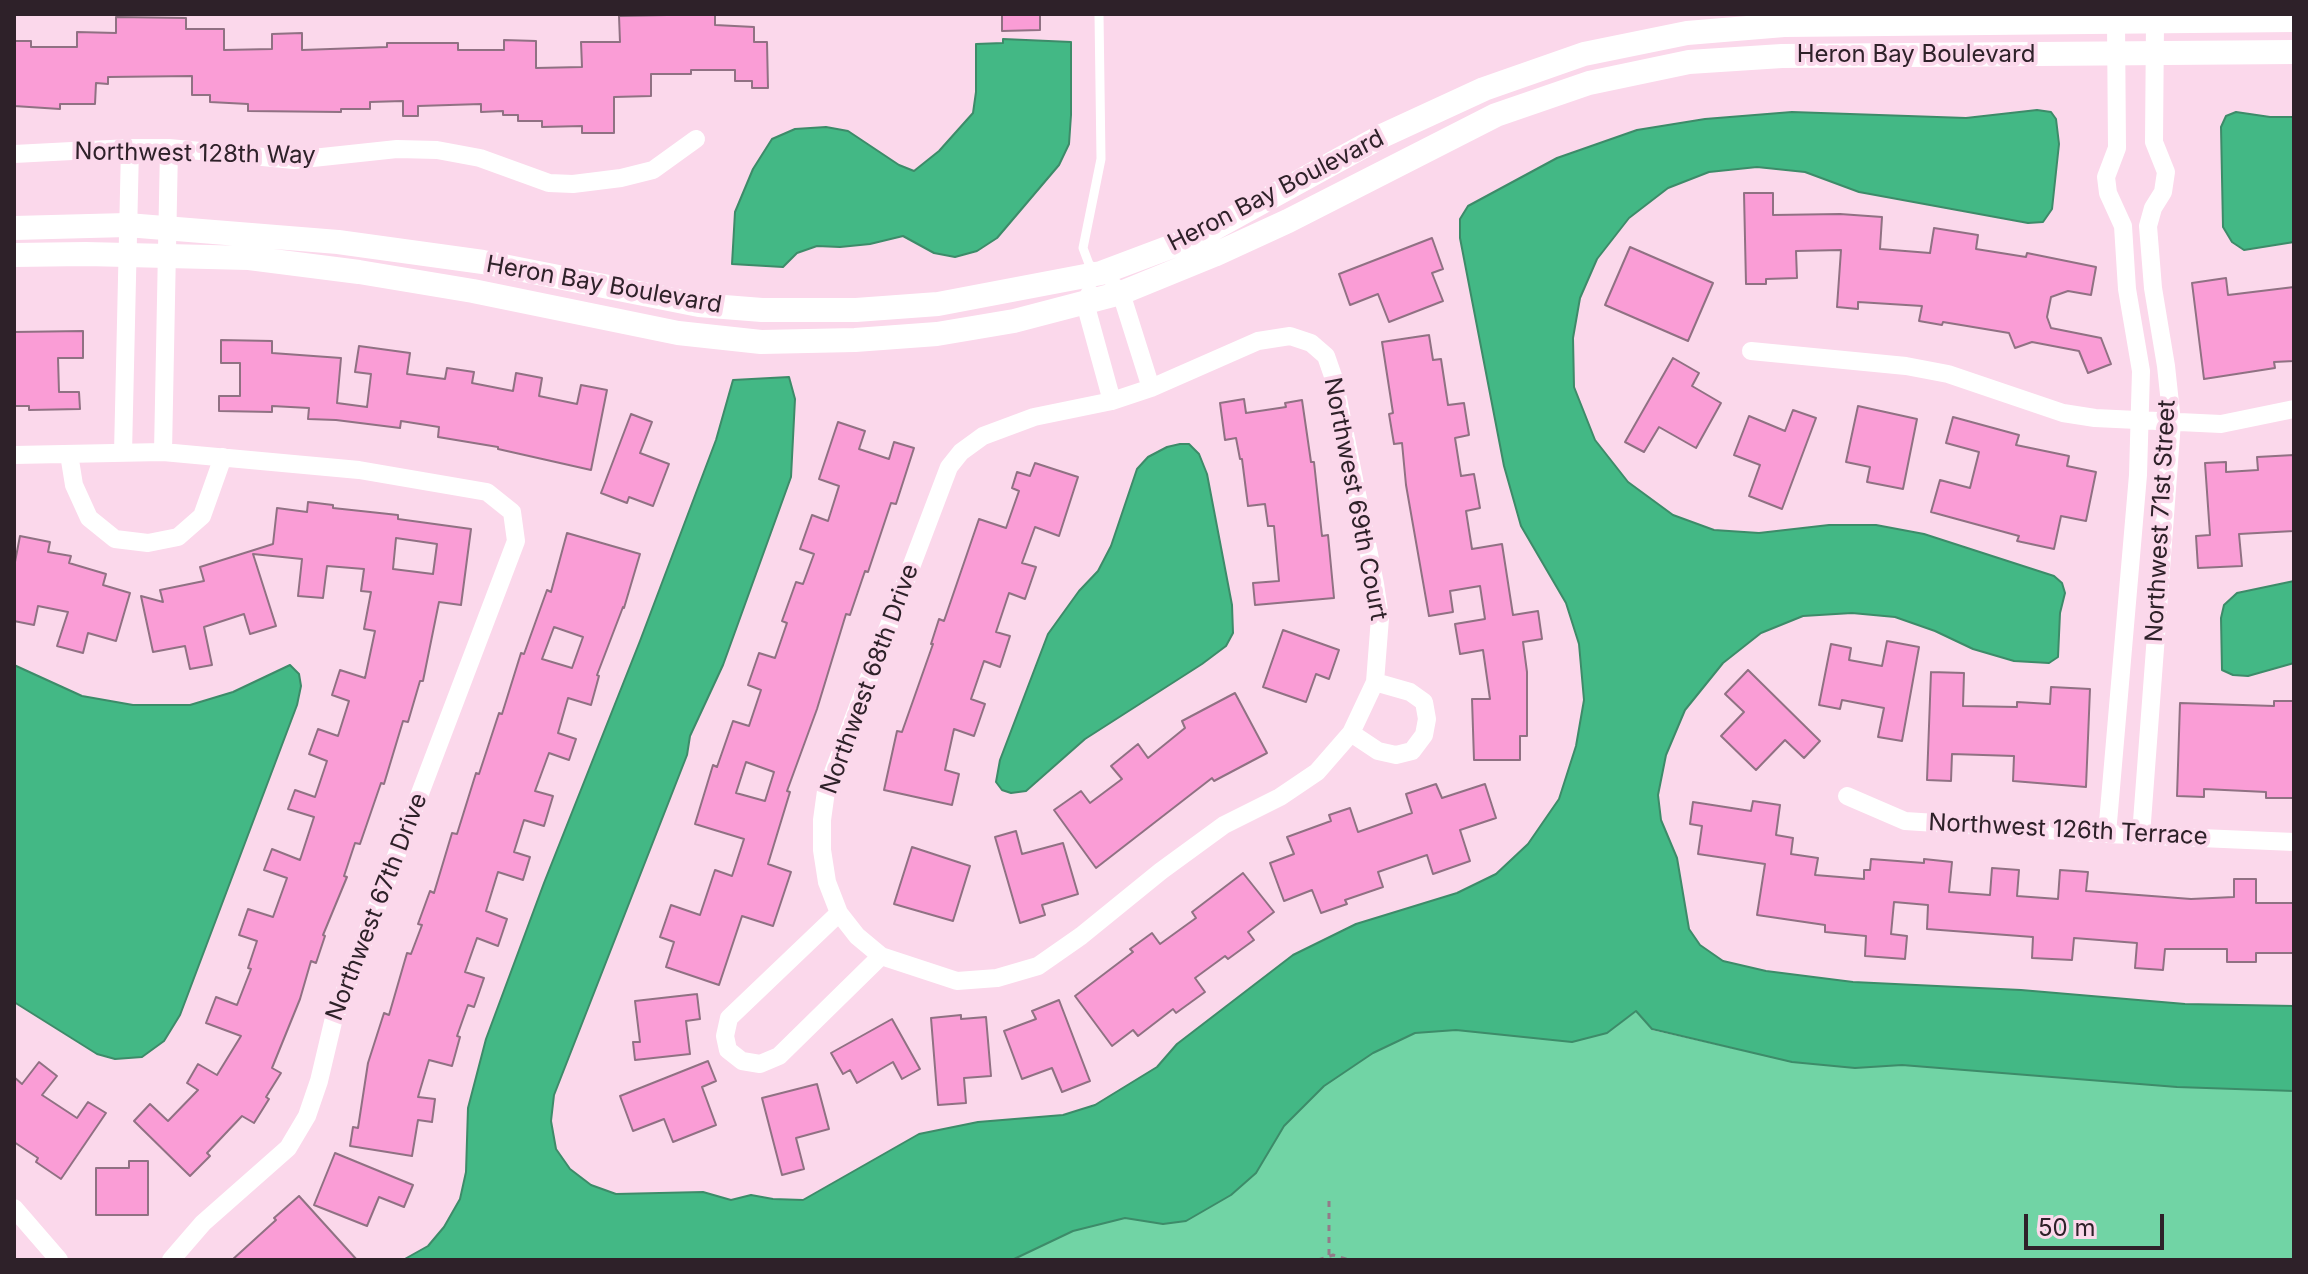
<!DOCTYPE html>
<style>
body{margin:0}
#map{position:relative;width:2308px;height:1274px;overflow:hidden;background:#fbd8eb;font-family:Inter,sans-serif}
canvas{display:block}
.frame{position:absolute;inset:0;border:16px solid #2e2129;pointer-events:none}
.scale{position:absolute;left:2024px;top:1214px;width:140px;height:36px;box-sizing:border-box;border:4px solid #2e2129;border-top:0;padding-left:10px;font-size:24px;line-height:28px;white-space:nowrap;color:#2e2129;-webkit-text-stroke:6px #fbd8eb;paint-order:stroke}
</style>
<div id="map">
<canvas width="2308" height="1274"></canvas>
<div class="frame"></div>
<div class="scale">50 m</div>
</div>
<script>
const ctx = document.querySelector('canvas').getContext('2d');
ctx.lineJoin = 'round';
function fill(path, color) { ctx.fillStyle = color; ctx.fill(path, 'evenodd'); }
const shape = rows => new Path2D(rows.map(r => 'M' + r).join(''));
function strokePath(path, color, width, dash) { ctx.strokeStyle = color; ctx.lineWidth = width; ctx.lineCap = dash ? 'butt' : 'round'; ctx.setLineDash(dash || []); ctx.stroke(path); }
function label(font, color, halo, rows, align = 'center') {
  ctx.font = font + ' Inter,sans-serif'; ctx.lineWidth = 8; ctx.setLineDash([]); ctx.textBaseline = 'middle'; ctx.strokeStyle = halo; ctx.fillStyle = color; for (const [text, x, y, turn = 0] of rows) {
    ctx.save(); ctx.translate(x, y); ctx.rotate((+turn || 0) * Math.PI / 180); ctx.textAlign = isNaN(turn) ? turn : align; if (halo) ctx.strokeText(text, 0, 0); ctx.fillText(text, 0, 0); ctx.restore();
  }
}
const green = shape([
 [1637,1011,1652,1030,1792,1062,1855,1068,1902,1065,2177,1087,2294,1091,2294,1260,1012,1260,1073,1231,1125,1217,1163,1224,1256,1173,1284,1126,1324,1086,1373,1053,1415,1033,1456,1030,1572,1042,1607,1033]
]);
const water = shape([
 [1003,39,1071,42,1071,115,1069,144,1059,165,997,238,977,251,955,257,934,253,903,236,870,244,840,247,817,246,797,253,783,267,732,264,735,212,753,169,772,139,795,129,826,127,848,131,899,165,914,171,939,151,973,113,976,92,976,44,1003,43,1003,39],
 [2037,110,2051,112,2056,119,2059,144,2052,209,2043,222,2028,223,1859,192,1805,172,1757,167,1709,172,1668,188,1629,218,1597,259,1580,298,1573,338,1574,387,1595,440,1628,482,1673,515,1714,530,1759,533,1829,525,1876,525,1924,534,2054,576,2062,583,2065,593,2060,613,2058,657,2049,663,2014,661,1973,649,1935,631,1895,617,1852,613,1803,616,1761,633,1723,663,1685,710,1666,755,1658,795,1661,820,1677,858,1689,929,1700,945,1723,961,1766,971,1853,982,2021,990,2185,1004,2294,1006,2294,1091,2177,1087,1902,1065,1855,1068,1792,1062,1652,1029,1636,1011,1607,1033,1572,1042,1456,1030,1415,1033,1373,1053,1324,1086,1284,1126,1256,1173,1231,1195,1186,1221,1163,1224,1125,1218,1073,1231,1012,1260,403,1260,428,1246,444,1227,460,1199,466,1172,468,1108,486,1039,544,883,640,641,716,440,733,380,789,377,795,399,791,477,723,665,690,736,687,755,554,1095,551,1121,556,1149,570,1169,591,1185,616,1194,703,1192,731,1200,751,1195,773,1199,803,1200,919,1134,978,1122,1063,1115,1095,1105,1157,1067,1177,1044,1293,955,1356,924,1457,893,1496,874,1528,844,1559,799,1576,746,1584,700,1579,644,1566,603,1521,526,1504,466,1460,238,1460,219,1468,206,1557,158,1637,130,1705,119,1792,112,1966,118,2037,110],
 [2236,112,2270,117,2294,117,2294,242,2244,250,2232,242,2223,227,2221,127,2226,116,2236,112],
 [1180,444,1189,444,1199,454,1207,474,1232,605,1233,633,1226,646,1202,664,1085,739,1026,791,1011,793,1002,790,996,782,1000,760,1048,634,1079,591,1098,571,1111,546,1137,469,1148,457,1167,447,1180,444],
 [2294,581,2294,663,2248,676,2233,675,2222,670,2221,618,2224,605,2237,593,2294,581],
 [14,665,82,696,133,705,190,705,233,692,290,665,299,674,301,686,297,705,180,1015,164,1041,142,1057,115,1059,97,1054,14,1002,14,665]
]);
const building = shape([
 [715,14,715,25,754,27,754,42,767,42,768,88,752,88,752,81,735,81,735,70,691,70,691,74,651,74,651,96,614,97,614,133,582,133,582,126,542,127,542,121,518,121,518,115,503,115,503,111,481,112,481,104,418,106,418,116,403,116,403,101,370,102,370,109,341,109,341,112,248,111,248,104,210,102,210,95,192,95,192,76,108,77,108,84,96,83,95,104,60,104,60,109,14,106,14,41,31,41,31,47,77,47,77,32,116,33,116,17,186,18,186,29,224,29,224,50,272,49,272,34,302,33,302,50,387,47,387,43,458,43,458,50,504,50,504,40,536,41,536,68,582,67,581,42,620,42,619,16,715,14],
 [1002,14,1040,14,1040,30,1002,31,1002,14],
 [1744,193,1773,193,1773,215,1840,214,1882,217,1880,249,1930,253,1934,228,1978,235,1976,249,2026,257,2027,253,2096,267,2091,295,2068,291,2051,297,2047,317,2051,328,2101,338,2111,364,2088,373,2079,351,2032,342,2015,348,2009,333,1943,322,1942,325,1919,321,1922,306,1858,302,1858,309,1837,307,1841,250,1796,251,1797,278,1766,279,1766,284,1746,284,1744,193],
 [1432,238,1443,269,1432,273,1443,301,1389,322,1378,294,1350,305,1339,274,1432,238],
 [1630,247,1713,283,1688,341,1605,305,1630,247],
 [2226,278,2228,295,2294,287,2294,361,2274,362,2275,368,2204,379,2192,283,2226,278],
 [83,331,83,358,58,358,59,392,79,392,80,409,29,410,29,406,14,406,14,332,83,331],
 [1429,335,1433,360,1441,359,1448,405,1464,403,1469,435,1455,438,1461,476,1474,474,1480,508,1466,511,1472,549,1502,544,1513,615,1538,611,1542,639,1523,642,1527,672,1527,736,1520,736,1520,760,1474,760,1472,699,1490,699,1483,650,1460,654,1455,624,1485,619,1480,586,1450,591,1453,612,1429,616,1406,485,1402,443,1394,444,1389,414,1393,413,1382,342,1429,335],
 [221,340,272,341,272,353,341,358,337,403,367,407,371,374,355,372,359,346,410,353,407,374,445,379,447,368,474,372,472,383,513,391,516,373,542,378,539,396,577,404,581,385,607,390,591,470,498,449,498,447,438,437,439,427,401,421,400,428,336,420,308,419,309,408,272,406,272,412,219,411,219,396,240,396,240,363,221,363,221,340],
 [1673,358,1699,373,1692,386,1721,403,1696,448,1659,427,1644,452,1625,442,1673,358],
 [1244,399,1246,413,1286,407,1285,403,1302,400,1311,462,1314,462,1322,536,1328,535,1334,598,1255,605,1253,583,1279,581,1274,526,1268,526,1265,504,1248,506,1242,459,1240,459,1236,438,1225,440,1220,403,1244,399],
 [1858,406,1917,419,1903,489,1867,482,1870,467,1846,462,1858,406],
 [1793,410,1816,418,1782,509,1749,496,1760,465,1734,455,1749,416,1785,431,1793,410],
 [631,414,652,422,640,453,669,464,653,506,629,497,627,503,601,493,631,414],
 [1953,417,2019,435,2016,445,2069,456,2067,466,2096,472,2086,521,2061,516,2054,549,2017,541,2019,536,1931,512,1940,480,1970,488,1979,452,1946,443,1953,417],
 [838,422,865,431,859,449,889,459,894,442,914,448,896,504,891,503,868,572,865,571,850,615,846,614,817,709,787,791,790,792,768,864,791,872,773,926,742,916,719,985,666,967,674,942,660,937,671,905,700,915,715,870,732,876,744,839,695,824,713,765,717,767,733,721,749,726,761,690,748,685,759,653,775,658,787,623,782,621,796,582,803,584,814,554,800,549,812,515,828,521,839,486,819,479,838,422],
 [746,762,774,772,765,801,736,793,746,762],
 [2294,455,2294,531,2239,534,2242,566,2198,568,2196,536,2210,535,2205,463,2226,462,2226,472,2258,470,2257,457,2294,455],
 [1035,463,1078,477,1059,536,1035,527,1022,563,1036,567,1025,599,1009,593,996,632,1010,636,1000,667,984,661,971,699,985,704,974,736,954,729,945,770,959,774,952,805,884,790,897,731,902,732,933,644,931,644,939,619,944,621,979,519,1006,528,1019,491,1012,488,1017,472,1030,476,1035,463],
 [308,502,333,505,333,508,398,515,398,519,471,529,461,605,439,602,423,681,420,681,408,722,403,721,384,784,381,783,360,844,355,843,344,876,347,877,323,935,325,936,316,963,311,961,300,999,272,1068,281,1073,266,1097,269,1099,254,1123,242,1116,207,1153,210,1156,190,1176,134,1121,150,1104,168,1121,198,1090,187,1083,198,1064,217,1075,241,1036,206,1023,216,997,237,1005,251,969,248,968,257,941,239,935,248,909,273,917,287,878,264,870,272,849,300,860,314,817,288,809,295,790,315,797,327,761,309,754,318,729,338,736,349,701,332,695,340,670,365,678,375,631,364,629,371,592,361,591,364,569,327,566,323,598,298,596,302,559,253,554,276,626,250,634,244,614,204,627,212,665,190,669,185,646,153,652,141,596,163,602,160,590,204,581,200,567,273,544,277,508,307,512,308,502],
 [396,538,437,544,433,574,393,569,396,538],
 [567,533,640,554,624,608,623,607,597,675,599,676,591,705,568,698,558,733,576,739,569,760,549,753,535,791,553,796,544,826,524,820,514,852,530,857,523,880,498,872,486,911,507,919,498,946,477,938,465,972,484,978,474,1007,468,1005,457,1036,460,1037,452,1066,429,1060,418,1097,435,1099,432,1122,418,1120,412,1156,350,1146,353,1127,358,1128,368,1063,384,1013,389,1015,407,953,411,954,422,925,418,924,430,891,434,893,452,833,457,834,476,773,479,774,499,713,502,714,521,653,524,654,547,590,551,592,567,533],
 [554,627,583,637,572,668,542,659,554,627],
 [20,536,50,542,48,552,71,556,69,563,106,574,103,585,130,593,116,641,88,633,83,653,57,646,68,612,38,606,34,625,14,621,14,567,20,536],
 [1283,630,1339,650,1329,679,1316,674,1306,702,1263,687,1283,630],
 [1887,641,1919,647,1902,741,1878,737,1884,708,1842,700,1840,709,1819,705,1831,644,1851,648,1849,660,1882,666,1887,641],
 [1748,670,1820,741,1804,758,1785,740,1756,770,1721,736,1744,712,1725,694,1748,670],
 [1931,672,1964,673,1963,706,2017,707,2017,702,2050,704,2051,687,2090,689,2086,787,2013,781,2014,756,1952,754,1951,781,1927,780,1931,672],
 [1235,693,1267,753,1214,781,1212,778,1096,868,1054,810,1081,791,1090,803,1122,779,1111,766,1138,744,1148,758,1185,728,1182,721,1235,693],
 [2274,701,2294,701,2294,798,2266,798,2266,792,2204,789,2204,797,2177,796,2180,703,2274,706,2274,701],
 [1436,784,1442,798,1485,784,1496,818,1460,830,1470,861,1433,874,1427,855,1378,872,1383,887,1345,900,1347,904,1321,913,1312,890,1284,901,1270,863,1294,854,1287,837,1331,821,1329,815,1350,808,1358,832,1412,813,1406,794,1436,784],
 [1753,801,1780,805,1776,835,1793,838,1791,854,1818,858,1815,875,1864,879,1864,870,1870,870,1871,859,1924,863,1924,859,1952,862,1949,892,1990,895,1992,868,2019,870,2017,896,2058,899,2060,870,2088,872,2086,891,2191,899,2234,897,2234,879,2256,879,2256,903,2294,903,2294,953,2256,953,2256,962,2227,962,2227,949,2165,949,2163,970,2135,968,2137,943,2074,938,2072,960,2032,958,2033,937,1927,929,1928,905,1894,902,1891,934,1907,936,1905,959,1865,956,1866,936,1825,932,1825,925,1757,915,1765,864,1698,854,1702,826,1690,824,1693,802,1751,811,1753,801],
 [1016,831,1022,854,1063,843,1078,894,1042,905,1045,915,1020,923,995,837,1016,831],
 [912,847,970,866,953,921,894,904,912,847],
 [1243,873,1274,912,1248,932,1254,940,1228,959,1225,956,1195,978,1205,992,1176,1013,1173,1009,1138,1036,1133,1030,1112,1046,1075,996,1133,952,1130,949,1152,933,1160,944,1196,918,1192,912,1243,873],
 [697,994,700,1019,686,1021,690,1054,635,1060,633,1042,640,1042,635,1001,697,994],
 [1059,1000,1090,1081,1062,1092,1052,1068,1022,1079,1004,1031,1036,1019,1032,1011,1059,1000],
 [961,1015,961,1019,986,1017,991,1076,964,1078,966,1103,938,1105,931,1018,961,1015],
 [892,1019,920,1069,902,1079,893,1062,857,1083,850,1070,843,1074,831,1053,892,1019],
 [708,1061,716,1081,702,1087,716,1125,673,1142,664,1119,633,1131,620,1096,708,1061],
 [39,1062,57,1076,42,1095,77,1118,88,1102,106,1113,61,1179,36,1162,38,1158,14,1142,14,1077,22,1084,39,1062],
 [817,1084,829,1129,796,1138,804,1169,782,1175,762,1098,817,1084],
 [335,1153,413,1185,404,1207,379,1197,367,1226,314,1205,335,1153],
 [129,1161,148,1161,148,1215,96,1215,96,1168,129,1168,129,1161],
 [299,1196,357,1260,232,1260,276,1220,274,1218,299,1196]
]);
const path = shape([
 [1329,1255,1329,1196],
 [1318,1260,1333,1255,1349,1260]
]);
const lane = shape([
 [1095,269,1089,264,1083,248,1101,159,1099,14]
]);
const street = shape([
 [14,154,130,148,169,148,294,160,397,149,437,150,480,158,549,183,573,184,621,178,653,170,696,139],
 [1114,286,1121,293,1151,388],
 [1090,293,1085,303,1112,401],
 [1290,336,1311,343,1326,356,1334,379,1375,584,1380,618,1375,682,1351,733,1317,772,1280,797,1224,825,1161,871,1081,936,1038,966,997,978,957,981,881,956,857,936,839,913,827,882,822,850,822,820,826,791,949,467,961,452,983,436,1034,417,1112,401,1151,388,1258,341,1290,336],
 [1751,351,1906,366,1948,374,2063,413,2095,418,2221,424,2294,409],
 [163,452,169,148],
 [123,453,130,148],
 [69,454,74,485,89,518,115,539,148,543,178,537,202,516,223,457],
 [14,455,163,452,359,470,487,492,512,512,516,541,333,1022,319,1081,307,1116,288,1148,203,1223,171,1260],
 [1351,733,1378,751,1396,755,1412,751,1424,735,1427,719,1424,702,1410,692,1375,682],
 [1847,796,1905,821,2107,834,2294,842],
 [2107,834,2138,475,2141,371,2127,289,2123,226,2108,193,2106,177,2117,148,2116,22],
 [2141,835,2172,422,2166,366,2153,288,2148,226,2153,208,2163,192,2166,172,2154,142,2155,22],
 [839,913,729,1018,725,1036,728,1050,742,1061,760,1064,779,1056,881,956],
 [14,1208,59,1260]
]);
const secondary = shape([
 [14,228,127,225,338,242,483,262,699,305,762,310,856,310,938,304,1101,273,1202,235,1382,136,1484,89,1584,54,1687,33,1784,25,2294,20],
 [14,255,86,254,249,258,359,272,473,291,678,333,761,342,855,340,937,334,1014,321,1121,293,1214,255,1288,221,1496,115,1589,83,1689,62,1782,56,2294,52]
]);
const streetNames = [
 ["Heron Bay Boulevard",1916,55],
 ["Northwest 128th Way",195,154,1],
 ["Heron Bay Boulevard",1276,191,-27],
 ["Heron Bay Boulevard",604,285,10],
 ["Northwest 69th Court",1355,499,79],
 ["Northwest 71st Street",2161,521,-87],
 ["Northwest 68th Drive",870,679,-70],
 ["Northwest 126th Terrace",2068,830,3],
 ["Northwest 67th Drive",377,907,-69]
];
fill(green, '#71d4a5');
fill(water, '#43b885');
strokePath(water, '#3d8b69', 2);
fill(building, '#fa9dd6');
strokePath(building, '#907183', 2);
strokePath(path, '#937b89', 3, [6, 6]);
strokePath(lane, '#fff', 9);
strokePath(street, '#fff', 18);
strokePath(secondary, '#fff', 24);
label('24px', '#2e2129', '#fbd8eb', streetNames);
</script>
